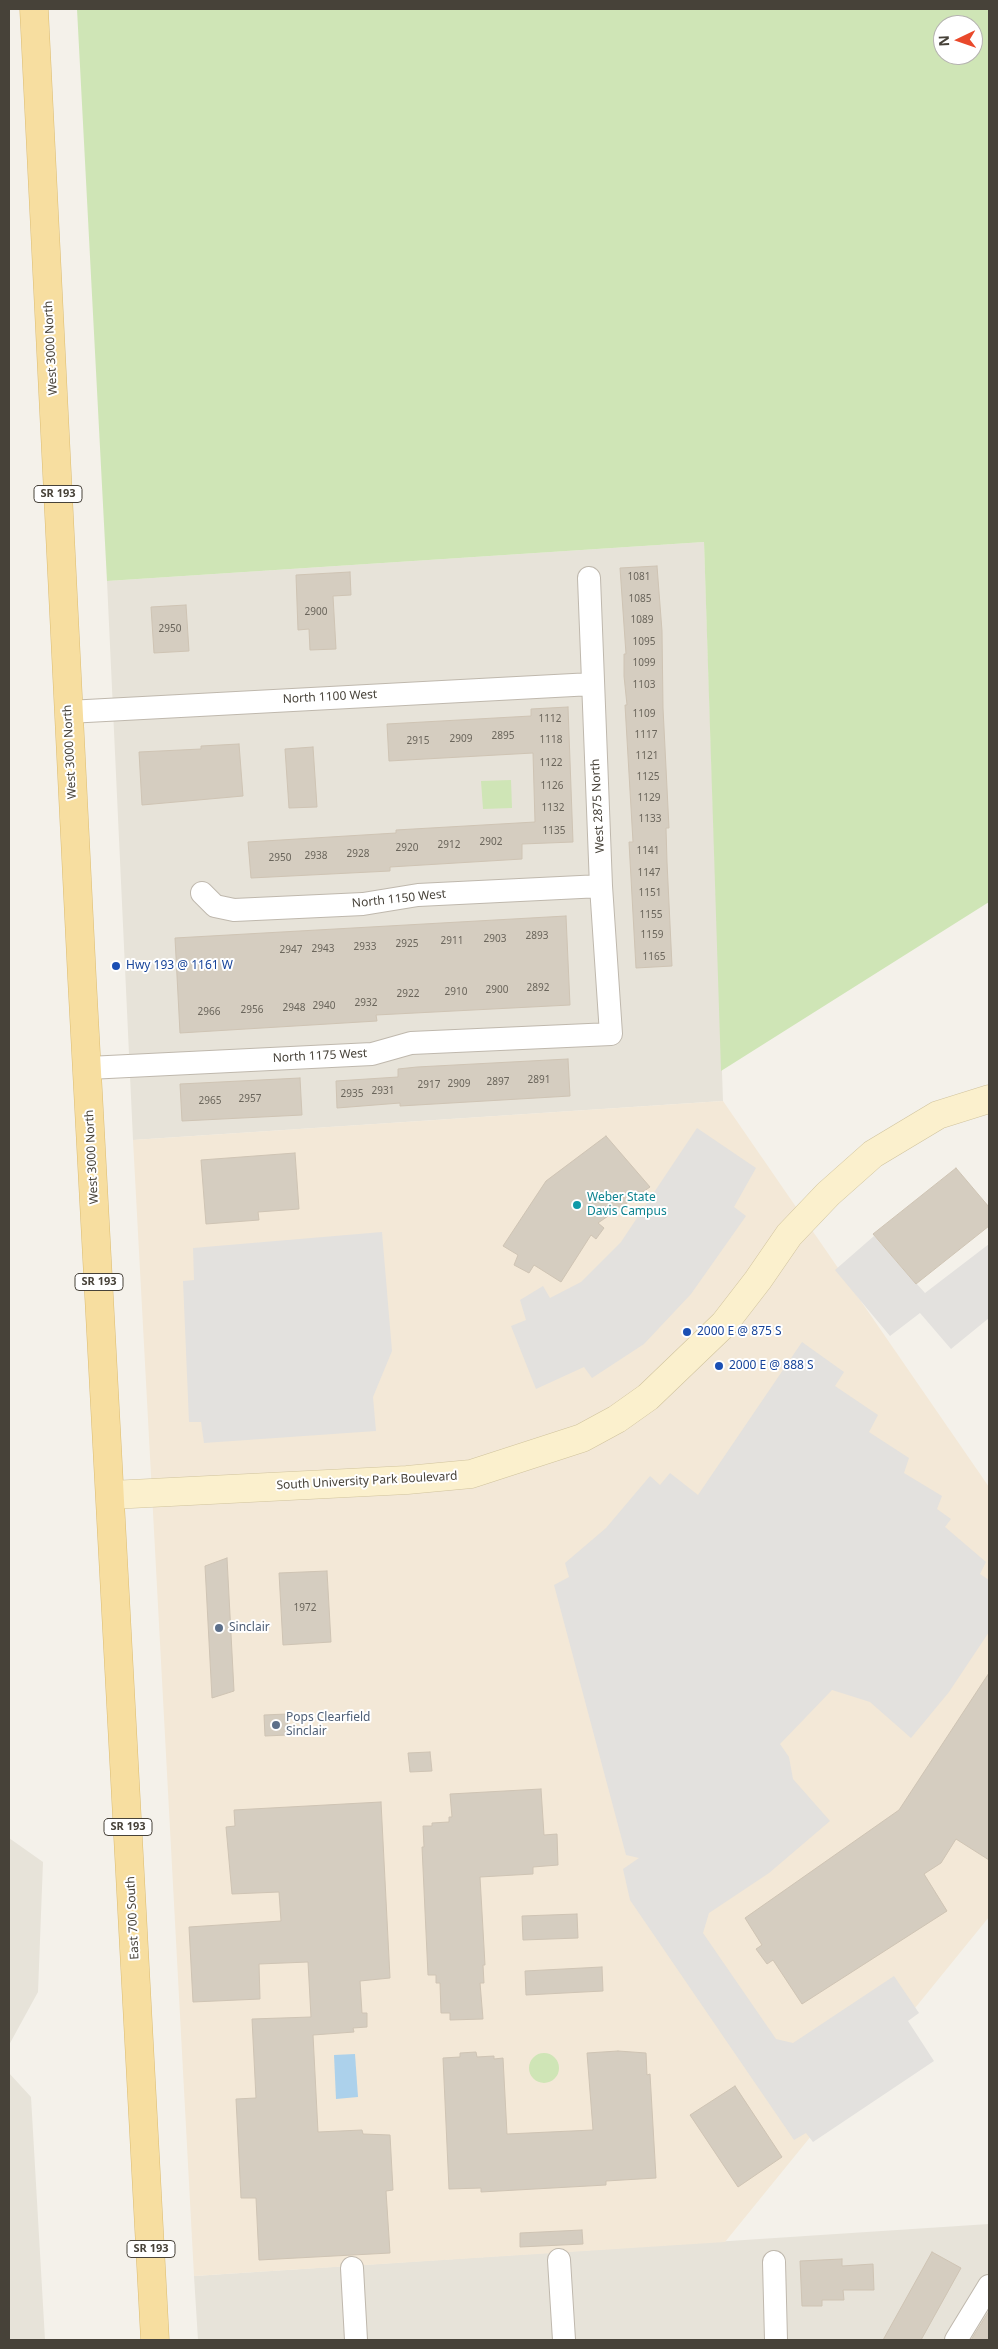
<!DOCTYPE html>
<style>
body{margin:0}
#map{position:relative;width:998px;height:2349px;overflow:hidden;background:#f4f1ea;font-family:"Noto Sans",sans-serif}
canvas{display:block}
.frame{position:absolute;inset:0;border:10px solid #474239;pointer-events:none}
.north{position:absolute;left:933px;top:15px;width:50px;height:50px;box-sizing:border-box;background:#fff;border:1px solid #b5b3b0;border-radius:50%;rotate:267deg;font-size:14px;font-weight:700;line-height:20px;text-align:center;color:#474239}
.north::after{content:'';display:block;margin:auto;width:18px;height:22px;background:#e9492b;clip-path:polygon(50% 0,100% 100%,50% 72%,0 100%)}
</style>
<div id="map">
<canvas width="998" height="2349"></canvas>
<div class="frame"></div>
<div class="north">N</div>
</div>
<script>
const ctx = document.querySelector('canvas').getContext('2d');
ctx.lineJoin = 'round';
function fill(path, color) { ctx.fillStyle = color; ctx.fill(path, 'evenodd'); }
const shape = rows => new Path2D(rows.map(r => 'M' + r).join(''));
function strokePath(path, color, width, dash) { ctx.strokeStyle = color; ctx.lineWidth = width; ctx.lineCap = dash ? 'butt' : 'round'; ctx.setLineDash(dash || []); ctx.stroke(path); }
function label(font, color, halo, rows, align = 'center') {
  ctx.font = font + ' "Noto Sans",sans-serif'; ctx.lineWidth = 4; ctx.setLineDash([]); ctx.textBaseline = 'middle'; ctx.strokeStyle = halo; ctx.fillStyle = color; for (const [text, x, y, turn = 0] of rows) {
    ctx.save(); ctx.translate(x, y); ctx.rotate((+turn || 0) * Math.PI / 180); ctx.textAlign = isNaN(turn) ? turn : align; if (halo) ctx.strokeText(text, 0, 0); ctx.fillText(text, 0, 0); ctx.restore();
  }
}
const residential = shape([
 [704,542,723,1101,133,1140,107,581],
 [9,1838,43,1862,38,1992,9,2045],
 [9,2073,31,2097,45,2340,9,2340],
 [989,2224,989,2340,198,2340,194,2276]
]);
const commercial = shape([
 [723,1101,989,1487,989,1917,725,2242,194,2276,133,1140]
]);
const green = shape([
 [77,9,989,9,989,902,721,1071,704,542,107,581],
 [943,25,973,25,973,55,943,55],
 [511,780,512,808,483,809,481,781],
 '529 2068a15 15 0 1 1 30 0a15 15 0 1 1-30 0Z'
]);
const parking = shape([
 [697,1128,756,1168,734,1207,746,1216,691,1294,644,1344,592,1378,584,1367,536,1389,511,1326,526,1320,520,1300,543,1286,550,1298,581,1282,621,1242],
 [382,1232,392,1351,373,1397,376,1431,204,1443,201,1422,189,1422,183,1281,194,1280,193,1248],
 [874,1236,925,1293,989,1244,989,1318,951,1349,920,1313,890,1336,835,1270],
 [802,1342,844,1372,835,1386,878,1415,869,1432,909,1458,904,1473,942,1496,937,1509,951,1519,945,1527,986,1562,980,1574,989,1580,989,1632,949,1692,911,1738,870,1702,832,1690,780,1744,789,1757,793,1779,830,1821,769,1873,709,1913,703,1933,776,2039,793,2043,894,1976,919,2013,908,2021,934,2061,813,2142,806,2133,794,2140,630,1900,623,1869,639,1858,626,1855,554,1585,569,1577,565,1563,606,1528,650,1476,660,1485,670,1473,698,1495]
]);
const water = shape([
 [355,2054,358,2097,336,2099,334,2055]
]);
const building = shape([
 [657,566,662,631,663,708,669,828,666,828,667,862,672,966,636,968,629,842,633,842,625,705,627,705,624,676,624,654,626,654,620,568,657,566],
 [350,572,351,595,333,596,336,649,310,650,309,629,298,630,296,575,350,572],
 [186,605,189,651,154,653,151,607,186,605],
 [568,707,573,842,522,844,522,859,390,867,390,871,251,878,248,842,396,833,396,830,535,822,533,753,389,761,387,724,531,716,531,709,568,707],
 [239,744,243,796,142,805,139,752,201,749,201,746,239,744],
 [313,747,317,807,289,808,285,749,313,747],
 [566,916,570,1005,376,1015,377,1021,180,1033,175,938,566,916],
 [568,1059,570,1096,400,1106,400,1103,337,1108,336,1081,398,1077,398,1069,417,1067,568,1059],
 [300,1078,302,1115,182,1121,180,1084,300,1078],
 [606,1136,650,1187,598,1223,604,1228,596,1239,591,1235,561,1282,534,1265,529,1273,514,1265,518,1255,503,1246,546,1181,606,1136],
 [295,1153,299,1209,258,1212,259,1220,206,1224,201,1160,295,1153],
 [956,1168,989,1207,989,1226,916,1284,873,1234,956,1168],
 [227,1558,234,1691,212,1698,205,1566,227,1558],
 [327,1571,331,1642,283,1645,279,1573,327,1571],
 [989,1673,989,1860,956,1839,941,1863,924,1874,947,1911,802,2004,773,1960,767,1964,756,1949,762,1945,745,1918,899,1810,989,1673],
 [287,1714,288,1735,265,1736,264,1715,287,1714],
 [430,1752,432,1771,410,1772,408,1753,430,1752],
 [541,1789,544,1835,557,1834,558,1865,533,1867,533,1874,480,1877,485,1965,483,1965,484,1983,480,1983,483,2019,450,2020,450,2013,441,2013,440,1983,436,1983,436,1975,428,1975,422,1847,424,1847,423,1826,432,1826,432,1823,449,1822,449,1817,452,1817,450,1794,541,1789],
 [381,1802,390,1978,360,1981,362,2013,367,2013,367,2027,353,2028,354,2032,313,2035,318,2132,362,2130,363,2134,390,2135,393,2190,386,2191,390,2253,259,2260,256,2198,241,2198,236,2099,256,2098,252,2019,311,2017,308,1962,259,1964,260,1999,193,2002,189,1927,281,1921,279,1892,232,1894,226,1827,235,1826,234,1810,381,1802],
 [577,1914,578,1938,523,1940,522,1916,577,1914],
 [602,1967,603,1991,526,1995,525,1971,602,1967],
 [618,2051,646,2053,647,2075,650,2074,656,2178,606,2181,606,2185,481,2192,481,2188,449,2189,443,2058,460,2057,460,2053,476,2052,477,2057,494,2056,494,2059,503,2058,507,2134,593,2130,587,2053,618,2051],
 [735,2086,782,2157,738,2187,690,2115,735,2086],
 [582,2230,583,2244,520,2247,520,2233,582,2230],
 [932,2252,961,2268,921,2340,883,2340,932,2252],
 [842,2259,842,2266,873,2264,874,2290,843,2290,844,2300,822,2300,822,2306,802,2306,800,2261,842,2259],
 [989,2311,989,2340,971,2340,989,2311]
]);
const street = shape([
 [68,712,592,684],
 [202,893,215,906,234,910,363,904,418,895,601,886],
 [88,1068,372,1054,411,1043,611,1034,601,886,589,578],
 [559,2260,564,2340],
 [774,2262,776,2340],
 [352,2268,356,2340],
 [956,2340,989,2286]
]);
const secondary = shape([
 [111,1495,407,1480,471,1474,582,1438,617,1419,648,1397,724,1324,758,1280,789,1235,828,1194,873,1154,938,1115,989,1099]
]);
const primary = shape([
 [34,9,82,979,155,2340]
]);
const markers = [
 [116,966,5,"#1a4fb4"],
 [577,1205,5,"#0f9aa8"],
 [687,1332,5,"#1a4fb4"],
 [719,1366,5,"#1a4fb4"],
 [219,1628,5,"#5c6f8a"],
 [276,1725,5,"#5c6f8a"]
];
const numberNames = [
 ["1081",639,577],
 ["1085",640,599],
 ["2900",316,612],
 ["1089",642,620],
 ["2950",170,629],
 ["1095",644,642],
 ["1099",644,663],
 ["1103",644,685],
 ["1109",644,714],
 ["1112",550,719],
 ["1117",646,735],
 ["2895",503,736],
 ["2909",461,739],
 ["1118",551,740],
 ["2915",418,741],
 ["1121",647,756],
 ["1122",551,763],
 ["1125",648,777],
 ["1126",552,786],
 ["1129",649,798],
 ["1132",553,808],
 ["1133",650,819],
 ["1135",554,831],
 ["2902",491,842],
 ["2912",449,845],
 ["2920",407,848],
 ["1141",648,851],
 ["2928",358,854],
 ["2938",316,856],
 ["2950",280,858],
 ["1147",649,873],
 ["1151",650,893],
 ["1155",651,915],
 ["1159",652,935],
 ["2893",537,936],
 ["2903",495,939],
 ["2911",452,941],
 ["2925",407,944],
 ["2933",365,947],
 ["2943",323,949],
 ["2947",291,950],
 ["1165",654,957],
 ["2892",538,988],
 ["2900",497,990],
 ["2910",456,992],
 ["2922",408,994],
 ["2932",366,1003],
 ["2940",324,1006],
 ["2948",294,1008],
 ["2956",252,1010],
 ["2966",209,1012],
 ["2891",539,1080],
 ["2897",498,1082],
 ["2909",459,1084],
 ["2917",429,1085],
 ["2931",383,1091],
 ["2935",352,1094],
 ["2957",250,1099],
 ["2965",210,1101],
 ["1972",305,1608]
];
const shields = [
 [58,494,48],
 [99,1282,48],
 [128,1827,48],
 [151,2249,48]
];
const shieldNames = [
 ["SR 193",58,494],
 ["SR 193",99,1282],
 ["SR 193",128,1827],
 ["SR 193",151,2249]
];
const streetNames = [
 ["West 3000 North",51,348,-93],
 ["North 1100 West",330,697,-3],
 ["West 3000 North",70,752,-93],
 ["West 2875 North",598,806,-93],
 ["North 1150 West",399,899,-6],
 ["North 1175 West",320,1056,-3],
 ["West 3000 North",92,1157,-93],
 ["South University Park Boulevard",367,1481,-3],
 ["East 700 South",133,1918,-93]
];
const transitNames = [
 ["Hwy 193 @ 1161 W",126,966],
 ["2000 E @ 875 S",697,1332],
 ["2000 E @ 888 S",729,1366]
];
const cultureNames = [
 ["Weber State",587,1198],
 ["Davis Campus",587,1212]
];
const serviceNames = [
 ["Sinclair",229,1628],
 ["Pops Clearfield",286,1718],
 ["Sinclair",286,1732]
];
fill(residential, '#e7e3d9');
fill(commercial, '#f3e8d7');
fill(green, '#cfe5b6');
fill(parking, '#e3e1de');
fill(water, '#acd1eb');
fill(building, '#d5cdc0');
strokePath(building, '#cfc4b4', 1);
strokePath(street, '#bfb8ad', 24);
strokePath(secondary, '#d0c39d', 29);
strokePath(primary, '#dbbc71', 29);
strokePath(street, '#fff', 22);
strokePath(secondary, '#fbf0cd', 28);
strokePath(primary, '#f7dea0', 28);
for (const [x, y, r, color] of markers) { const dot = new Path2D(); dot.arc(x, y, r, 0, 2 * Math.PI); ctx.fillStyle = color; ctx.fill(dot); strokePath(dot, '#fff', 2); }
label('10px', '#6a655b', null, numberNames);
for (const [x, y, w] of shields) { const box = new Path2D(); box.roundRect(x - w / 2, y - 8.5, w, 17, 4); ctx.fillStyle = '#fff'; ctx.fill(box); strokePath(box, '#474239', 1); }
label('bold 11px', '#474239', null, shieldNames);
label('12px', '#474239', '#fff', streetNames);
label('12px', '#164399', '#fff', transitNames, 'left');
label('12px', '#0d838f', '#fff', cultureNames, 'left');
label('12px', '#4e5e75', '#fff', serviceNames, 'left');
</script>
